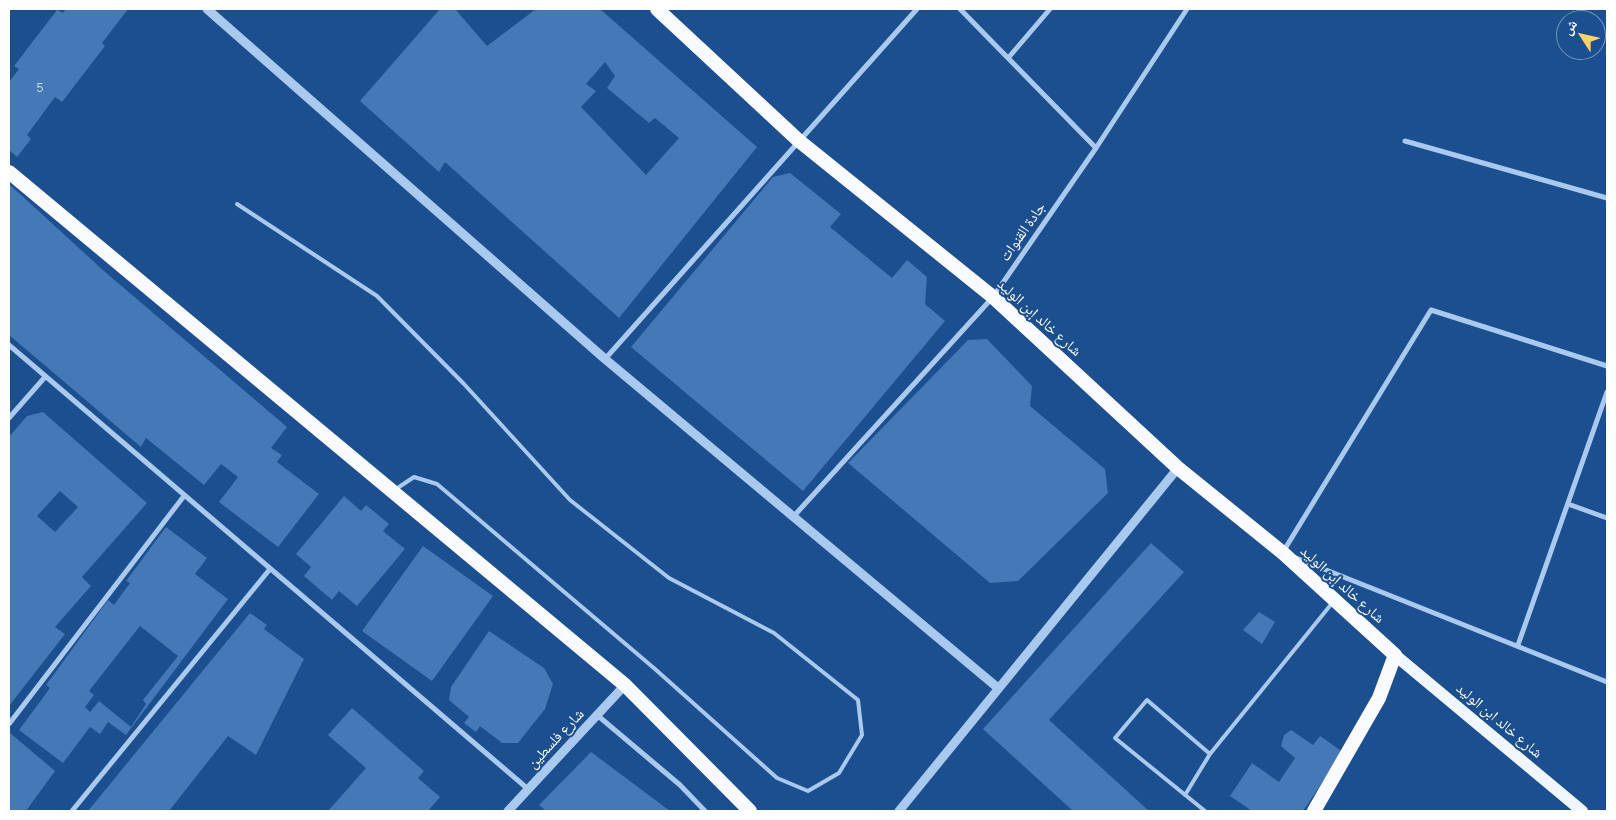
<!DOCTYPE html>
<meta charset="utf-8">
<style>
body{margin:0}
#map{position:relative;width:1616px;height:820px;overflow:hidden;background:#1b4f8f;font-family:Manrope,"Noto Naskh Arabic",sans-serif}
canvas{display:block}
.frame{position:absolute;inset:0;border:10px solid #fff;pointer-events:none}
.north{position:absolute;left:1556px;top:10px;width:50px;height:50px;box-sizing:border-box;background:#1b4f8f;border:1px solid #7695bc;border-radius:50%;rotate:305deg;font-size:14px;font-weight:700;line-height:20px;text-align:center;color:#fff}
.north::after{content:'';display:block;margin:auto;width:18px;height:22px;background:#ffd166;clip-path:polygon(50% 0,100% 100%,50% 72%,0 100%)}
</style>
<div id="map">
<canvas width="1616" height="820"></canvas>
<div class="frame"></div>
<div class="north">ش</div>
</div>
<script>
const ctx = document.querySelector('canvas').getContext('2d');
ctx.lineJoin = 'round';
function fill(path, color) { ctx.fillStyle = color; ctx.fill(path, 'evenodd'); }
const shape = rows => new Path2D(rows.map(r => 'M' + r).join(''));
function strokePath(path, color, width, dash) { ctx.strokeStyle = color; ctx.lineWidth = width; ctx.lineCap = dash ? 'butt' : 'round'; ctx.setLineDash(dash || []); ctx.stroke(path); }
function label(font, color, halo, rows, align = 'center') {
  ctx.font = font + ' Manrope,"Noto Naskh Arabic",sans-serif'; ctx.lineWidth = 4; ctx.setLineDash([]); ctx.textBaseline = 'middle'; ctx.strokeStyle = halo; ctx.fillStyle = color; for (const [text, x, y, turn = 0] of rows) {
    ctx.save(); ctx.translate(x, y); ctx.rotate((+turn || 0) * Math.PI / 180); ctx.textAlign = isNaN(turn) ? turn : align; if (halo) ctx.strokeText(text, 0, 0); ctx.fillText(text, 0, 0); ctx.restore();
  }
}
const building = shape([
 [66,9,128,9,102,43,105,46,62,102,55,97,27,135,31,139,17,157,9,150,9,82,19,69,14,66,57,10,63,13],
 [440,9,455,9,487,46,536,9,600,9,757,147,619,318,445,162,439,172,360,101],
 [605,62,615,76,607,88,649,123,655,118,679,138,646,175,581,107,596,91,586,84],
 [790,173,841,214,830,227,892,278,907,260,927,277,925,304,945,321,803,491,631,347,773,177],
 [9,184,104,271,287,427,271,448,282,455,277,462,319,494,278,547,219,502,238,477,221,464,204,485,146,438,141,447,9,335],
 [987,339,1032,386,1030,406,1105,469,1108,493,1018,581,990,583,848,463,968,340],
 [43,412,147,503,82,577,91,586,55,627,65,634,9,706,9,437,27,416],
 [60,491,78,507,55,532,37,516],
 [344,496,361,511,366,505,389,524,383,531,405,549,357,606,339,591,332,600,304,576,311,567,296,554],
 [166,527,207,558,195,574,228,599,126,735,108,722,100,734,90,727,63,763,19,730,50,688,46,685,108,600,114,605,130,583,126,581],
 [140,626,178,656,143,700,146,704,131,727,99,701,90,712,85,707,94,695,89,691],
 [1151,543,1184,572,1049,720,1149,811,1073,811,983,729],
 [423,546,493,596,432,681,362,631],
 [1259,612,1275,622,1262,644,1243,630],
 [250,613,267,625,264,629,304,659,256,755,228,736,169,811,88,811],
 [489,631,544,668,553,684,545,709,518,743,502,743,480,726,476,732,464,723,469,717,449,700,451,687],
 [352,708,424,771,418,778,440,797,428,811,328,811,366,768,328,735],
 [1291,730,1313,745,1320,736,1343,752,1303,811,1252,811,1230,796,1252,763,1279,782,1295,758,1281,746,1284,735],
 [10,733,55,771,26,811,9,811],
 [591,752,670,811,546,811,539,805]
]);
const service = shape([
 [237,204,377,296,464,384,570,500,669,578,774,633,858,700,862,735,839,773,808,791,777,778,655,669,437,484,414,477,396,489],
 [1185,795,1210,754],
 [1205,811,1115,738,1147,700,1210,754,1333,602]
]);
const minor = shape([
 [960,9,1096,148],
 [1009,57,1050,9],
 [1405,141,1607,198],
 [9,345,528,789],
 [605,359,917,9],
 [9,418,45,377],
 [1568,504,1607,518],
 [793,517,993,297,1096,148,1187,9],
 [1283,552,1431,310,1607,366],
 [1296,558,1607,682],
 [1518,645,1607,392],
 [597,715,680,785,705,811],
 [9,724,184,496],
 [72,811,270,569]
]);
const tertiary = shape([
 [207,9,605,359,998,688],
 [508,811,625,685],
 [899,811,1178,468]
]);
const primary = shape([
 [1395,655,1582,811]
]);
const trunk = shape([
 [657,9,798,140,993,297,1178,468,1283,553,1395,655,1379,698,1314,811],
 [9,172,625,685,750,811]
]);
const numberNames = [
 ["5",40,89]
];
const streetNames = [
 ["جادة القنوات",1023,232,-55],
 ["شارع خالد إبن الوليد",1039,318,42],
 ["شارع خالد إبن الوليد",1342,585,42],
 ["شارع خالد ابن الوليد",1499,721,40],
 ["شارع فلسطين",556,739,-47]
];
fill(building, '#4478b7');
strokePath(service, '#a9c9ee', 4);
strokePath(minor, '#a9c9ee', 5);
strokePath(tertiary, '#a9c9ee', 9);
strokePath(primary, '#f0f6ff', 12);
strokePath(trunk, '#f8faff', 14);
label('12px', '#d0dded', null, numberNames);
label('15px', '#fff', '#1b4f8f', streetNames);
</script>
